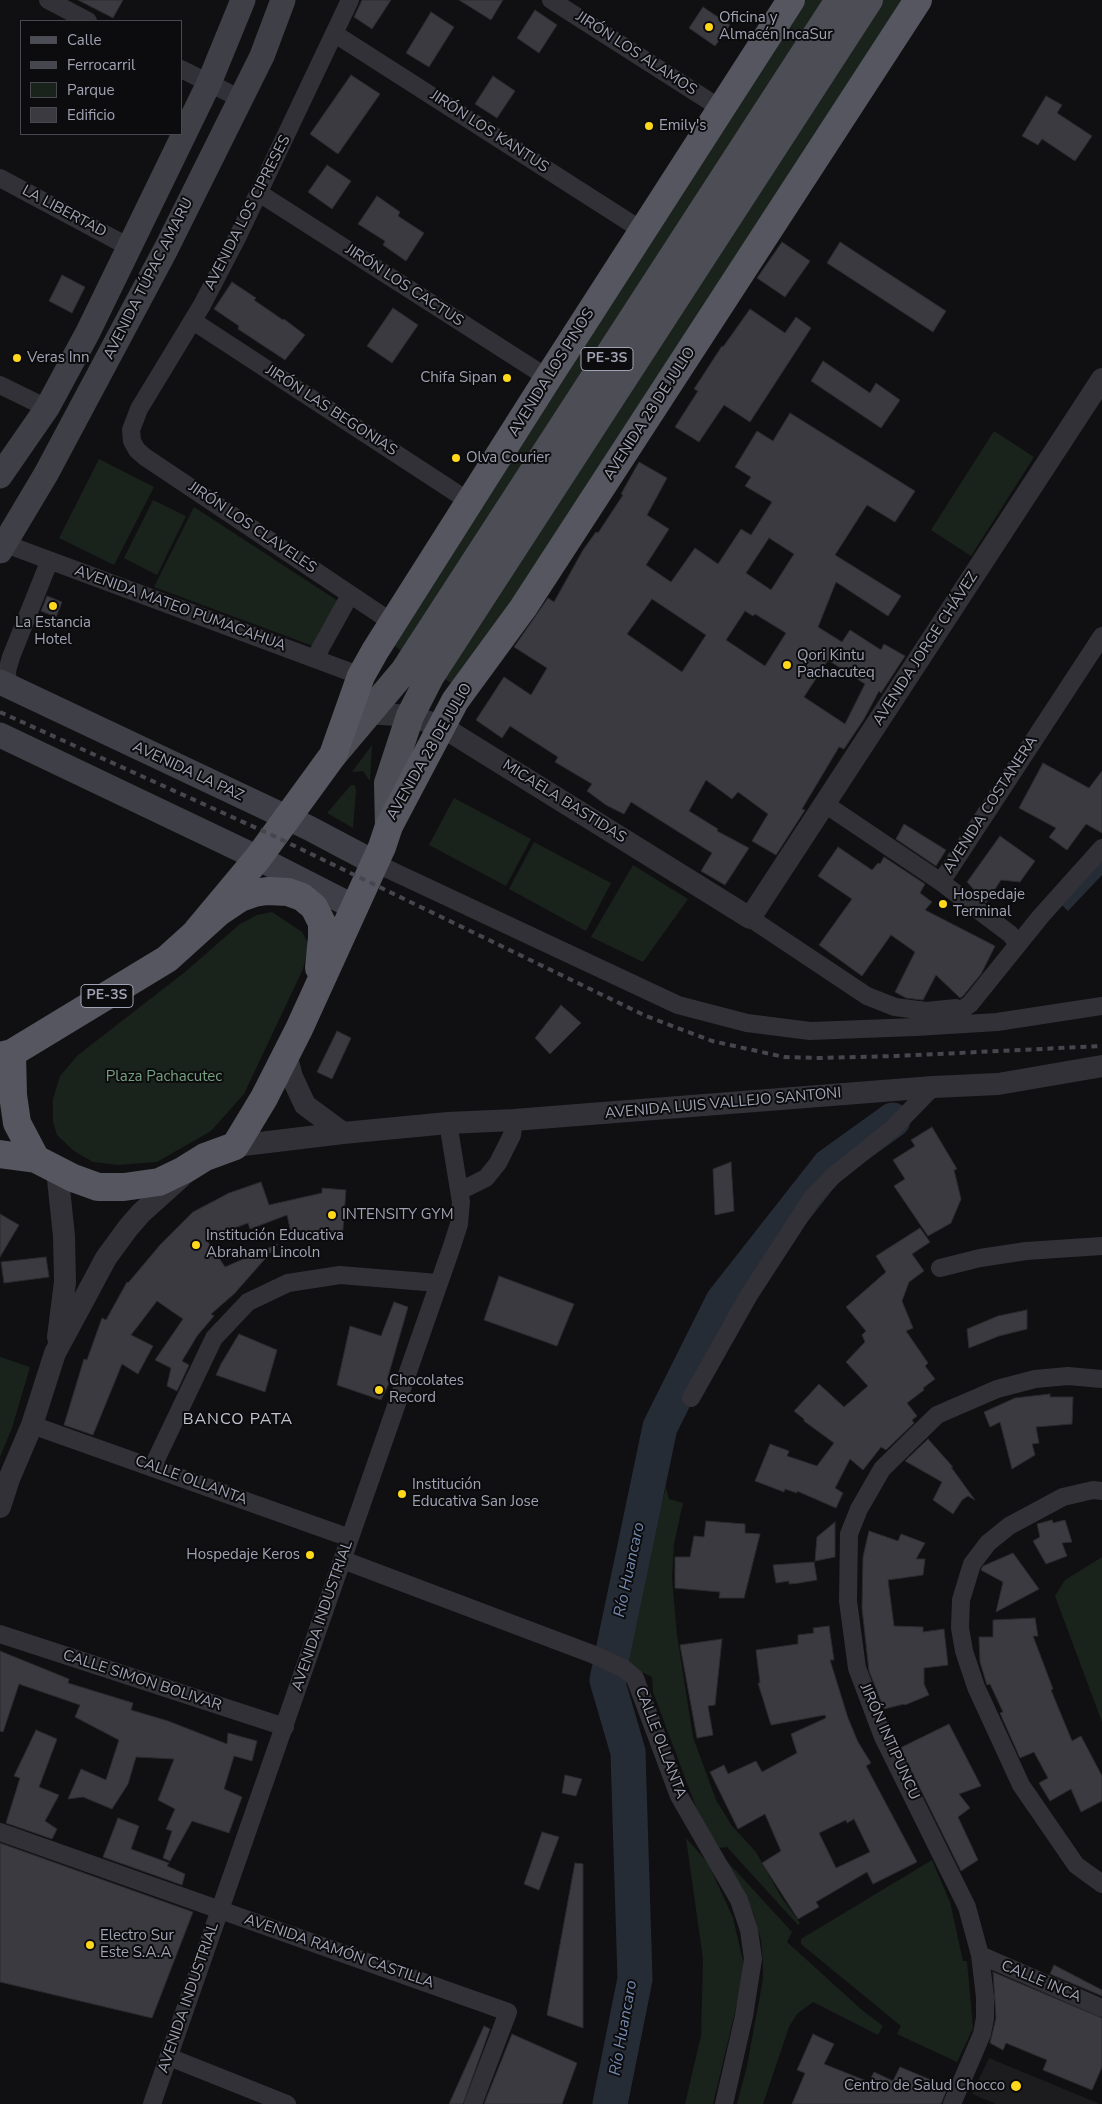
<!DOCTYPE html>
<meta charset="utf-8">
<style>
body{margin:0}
#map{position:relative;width:1102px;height:2104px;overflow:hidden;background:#101012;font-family:"Nunito Sans",sans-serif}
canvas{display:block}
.legend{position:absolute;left:20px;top:20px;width:162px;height:115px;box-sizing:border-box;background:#0c0b0d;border:1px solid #474850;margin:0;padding:6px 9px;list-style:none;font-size:15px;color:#a0a3b4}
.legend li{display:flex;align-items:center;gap:10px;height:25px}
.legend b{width:25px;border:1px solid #474850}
</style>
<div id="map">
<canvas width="1102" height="2104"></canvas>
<ul class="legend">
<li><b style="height:6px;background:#4d4d56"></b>Calle</li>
<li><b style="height:6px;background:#46464e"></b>Ferrocarril</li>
<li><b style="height:14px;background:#1a221c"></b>Parque</li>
<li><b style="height:14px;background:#3a3a40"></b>Edificio</li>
</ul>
</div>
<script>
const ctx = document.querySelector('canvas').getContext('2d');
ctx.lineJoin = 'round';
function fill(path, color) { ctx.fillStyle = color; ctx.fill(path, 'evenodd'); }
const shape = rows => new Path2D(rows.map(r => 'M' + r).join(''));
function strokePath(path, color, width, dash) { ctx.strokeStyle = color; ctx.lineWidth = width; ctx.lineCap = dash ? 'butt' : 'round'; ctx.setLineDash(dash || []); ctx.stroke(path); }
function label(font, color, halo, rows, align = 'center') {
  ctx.font = font + ' "Nunito Sans",sans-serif'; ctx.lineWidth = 4; ctx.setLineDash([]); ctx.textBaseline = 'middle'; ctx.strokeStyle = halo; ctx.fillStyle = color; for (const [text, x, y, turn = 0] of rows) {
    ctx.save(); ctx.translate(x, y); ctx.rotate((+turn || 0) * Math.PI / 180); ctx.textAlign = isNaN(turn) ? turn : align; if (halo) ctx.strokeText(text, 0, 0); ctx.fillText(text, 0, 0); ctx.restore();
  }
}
const built = shape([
 [989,2058,1100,2104,996,2104,972,2094]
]);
const green = shape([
 [806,0,831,0,405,654,390,642],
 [877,0,905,0,461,690,439,675],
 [994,431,1034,457,971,556,931,530],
 [99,459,154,487,114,565,59,538],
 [153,500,186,516,157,575,124,558],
 [194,507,338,601,313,646,154,587],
 [372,745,370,781,363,771,352,772],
 [351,785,355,785,356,791,353,828,327,813],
 [454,798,531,839,506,886,429,845],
 [534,842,611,883,586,931,509,889],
 [633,865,688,899,643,962,591,937],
 [272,912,302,932,309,945,303,969,244,1094,211,1131,157,1162,118,1165,93,1162,74,1151,57,1135,53,1122,53,1099,60,1076,78,1055,185,972,240,924,257,915],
 [0,1357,30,1367,12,1428,0,1457],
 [666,1487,669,1499,683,1503,674,1544,672,1578,677,1635,693,1737,716,1800,732,1826,756,1852,781,1897,800,1923,798,1925,727,1847,718,1848,697,1810,653,1692,652,1677,621,1662],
 [1102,1557,1102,1722,1055,1596,1065,1580],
 [686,1838,708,1863,733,1918,743,1961,742,1983,713,2104,685,2104,701,2036,703,1959],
 [725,1859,792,1932,787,1942,862,2010,883,2026,878,2035,813,2002,797,2014,789,2027,763,2104,737,2104,747,2066,763,1979,763,1963,761,1940,753,1912],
 [932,1860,950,1902,963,1961,967,1961,973,2028,957,2062,897,2034,901,2026,801,1944,801,1939]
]);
const water = shape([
 [1102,858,1102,875,1068,911,1060,903]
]);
const river = shape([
 [610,2104,635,1979,628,1752,607,1680,660,1427,723,1301,829,1166,893,1120]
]);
const building = shape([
 [78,0,123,0,113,18,78,0],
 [362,0,391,0,372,29,354,17,362,0],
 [459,0,503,0,491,20,459,0],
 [703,7,730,25,715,46,689,28,703,7],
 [535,10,557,25,539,53,517,38,535,10],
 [431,12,454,27,429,67,406,53,431,12],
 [351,75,380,94,338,154,310,134,351,75],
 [493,76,515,91,497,118,475,104,493,76],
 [1046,96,1062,105,1057,113,1092,136,1075,161,1042,139,1038,145,1022,136,1046,96],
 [327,165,351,181,332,209,308,192,327,165],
 [377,196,400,212,398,216,424,233,406,261,383,245,385,241,358,224,377,196],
 [782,242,810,261,785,297,757,278,782,242],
 [840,242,946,311,933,332,827,263,840,242],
 [62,275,85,287,72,313,49,301,62,275],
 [232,282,256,298,254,300,283,320,284,319,305,335,285,360,238,329,239,326,214,309,232,282],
 [393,308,418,325,392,363,367,346,393,308],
 [750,309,785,333,796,317,811,328,750,422,724,405,699,442,675,427,698,391,694,389,722,346,723,347,750,309],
 [823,361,870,393,876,383,900,400,881,428,811,381,823,361],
 [790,413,915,491,895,522,867,505,835,555,901,596,888,616,836,582,818,627,842,642,850,630,881,650,884,644,905,656,881,693,879,691,864,719,844,749,839,747,802,809,805,810,776,855,752,841,768,814,738,792,732,799,706,780,689,811,718,829,717,831,749,848,725,885,701,871,712,853,631,802,624,814,606,805,587,791,592,784,555,762,558,757,510,726,502,738,476,720,504,677,531,695,547,668,514,647,548,598,554,602,583,550,596,532,598,533,623,495,621,494,639,462,667,478,647,515,669,529,646,565,671,582,695,548,718,564,741,529,751,535,772,502,745,486,751,477,735,467,757,431,773,441,790,413],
 [769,538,794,554,771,590,746,573,769,538],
 [652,599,706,635,682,672,627,634,652,599],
 [745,611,753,616,755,614,786,633,765,666,726,640,745,611],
 [828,660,865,684,845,724,804,697,828,660],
 [47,596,62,602,56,617,41,611,47,596],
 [1043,763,1089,788,1102,771,1102,833,1086,824,1067,850,1049,837,1056,828,1019,808,1043,763],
 [904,824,946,850,936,866,896,839,904,824],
 [1000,836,1035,861,1020,882,1001,880,986,903,967,882,1000,836],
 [838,847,872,870,878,863,880,864,884,857,925,884,920,893,932,902,925,910,995,946,981,974,963,996,960,998,936,975,923,1000,906,998,895,992,915,952,891,935,862,976,819,945,852,899,818,876,838,847],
 [561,1005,581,1023,550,1054,535,1038,561,1005],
 [337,1031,351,1038,332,1079,317,1072,337,1031],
 [932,1127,957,1169,954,1170,961,1199,951,1223,928,1236,894,1186,905,1179,893,1160,915,1146,911,1140,932,1127],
 [731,1162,734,1211,715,1215,713,1169,731,1162],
 [261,1182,269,1205,322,1193,322,1188,346,1190,342,1241,318,1239,319,1230,292,1237,287,1215,250,1229,248,1223,206,1239,225,1267,278,1244,235,1293,211,1314,214,1316,197,1336,182,1361,189,1365,177,1391,167,1386,171,1368,155,1360,183,1319,157,1301,131,1335,153,1346,138,1374,122,1364,93,1435,64,1425,84,1359,87,1360,102,1318,106,1320,127,1282,128,1283,160,1245,193,1212,229,1193,261,1182],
 [0,1214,19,1225,0,1257,0,1214],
 [920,1228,930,1242,912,1254,924,1271,909,1282,902,1301,913,1328,906,1331,928,1363,925,1366,935,1379,923,1388,924,1390,907,1403,917,1416,912,1420,914,1423,886,1450,881,1447,863,1470,850,1459,835,1488,843,1493,836,1508,797,1491,797,1493,785,1489,784,1492,755,1481,770,1444,789,1451,787,1456,817,1466,834,1443,804,1421,804,1419,794,1411,819,1384,844,1407,868,1386,846,1362,865,1342,862,1335,866,1331,846,1307,886,1272,876,1256,920,1228],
 [46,1257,49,1277,4,1283,1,1262,46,1257],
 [499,1276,574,1304,557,1346,484,1320,499,1276],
 [394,1302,408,1307,387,1380,390,1381,381,1400,337,1385,350,1326,381,1336,394,1302],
 [1027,1310,1027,1329,999,1336,969,1348,967,1329,998,1316,1027,1310],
 [239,1334,277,1350,265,1392,216,1375,221,1364,239,1334],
 [1050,1394,1050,1397,1073,1397,1072,1424,1036,1427,1039,1443,1032,1444,1035,1455,1012,1469,1000,1422,990,1427,984,1412,1015,1398,1050,1394],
 [928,1439,953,1467,951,1467,975,1500,968,1496,962,1500,953,1514,933,1500,942,1482,905,1461,928,1439],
 [1052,1520,1053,1523,1065,1520,1072,1542,1062,1543,1067,1556,1046,1564,1033,1541,1040,1537,1037,1524,1052,1520],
 [706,1521,745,1524,745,1533,760,1534,744,1598,719,1598,720,1592,675,1588,675,1557,690,1557,694,1536,704,1537,706,1521],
 [835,1522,835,1557,815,1561,817,1537,835,1522],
 [869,1531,898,1541,901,1534,925,1543,916,1559,925,1559,923,1575,888,1580,894,1626,923,1627,923,1632,944,1629,948,1665,924,1668,924,1684,929,1695,905,1705,904,1704,884,1709,869,1671,862,1608,863,1557,869,1531],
 [1013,1553,1039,1589,996,1612,1003,1582,981,1570,983,1566,1013,1553],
 [814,1562,817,1580,799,1583,789,1584,789,1581,776,1583,773,1565,814,1562],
 [1035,1618,1038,1636,1033,1636,1053,1689,1051,1690,1072,1741,1081,1736,1102,1776,1102,1801,1081,1812,1071,1789,1050,1801,1039,1783,1048,1778,1034,1752,1020,1758,1000,1713,1003,1712,990,1684,987,1685,980,1662,979,1637,993,1637,993,1620,1035,1618],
 [829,1626,834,1660,830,1660,848,1718,858,1742,871,1763,866,1766,917,1862,873,1884,867,1872,816,1902,819,1907,798,1919,762,1863,781,1851,765,1814,738,1829,710,1772,724,1765,728,1774,756,1761,762,1772,797,1753,791,1734,826,1718,825,1715,771,1725,758,1683,760,1683,756,1650,798,1644,798,1635,814,1633,813,1628,829,1626],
 [854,1819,870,1852,836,1868,819,1833,846,1820,847,1823,854,1819],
 [722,1639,715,1705,708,1706,713,1735,697,1738,680,1645,722,1639],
 [0,1651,69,1679,68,1683,133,1703,131,1710,168,1721,227,1744,228,1733,257,1741,252,1761,234,1756,224,1789,242,1797,229,1833,192,1821,170,1861,163,1858,172,1831,166,1829,175,1809,158,1800,174,1759,136,1757,128,1784,112,1809,83,1797,68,1799,81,1769,106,1780,119,1740,75,1717,80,1705,19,1684,3,1732,0,1731,0,1651],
 [949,1724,981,1786,959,1794,970,1808,958,1817,978,1860,961,1871,900,1748,949,1724],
 [36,1730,57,1739,39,1787,59,1795,45,1821,57,1829,52,1839,6,1823,20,1778,14,1776,36,1730],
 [565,1775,582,1779,576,1796,562,1793,565,1775],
 [118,1818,139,1826,131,1849,169,1863,167,1866,185,1874,182,1885,103,1857,118,1818],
 [542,1832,559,1837,539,1890,524,1884,542,1832],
 [0,1843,193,1912,152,2018,0,1982,0,1843],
 [575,1863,583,1864,583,2028,547,2015,575,1863],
 [1054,1965,1102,1990,1102,1996,1050,1974,1054,1965],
 [993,1972,1102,2018,1102,2067,1092,2090,1043,2070,1047,2060,1006,2043,1003,2050,990,2043,996,2018,993,1972],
 [484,2026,490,2029,463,2104,449,2104,484,2026],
 [512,2034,577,2063,562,2104,484,2104,512,2034],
 [813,2034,834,2044,824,2064,869,2082,874,2072,893,2081,900,2067,948,2087,941,2104,792,2104,805,2073,797,2070,813,2034]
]);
const minor = shape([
 [48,0,88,21],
 [350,0,238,236,202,305,139,409,131,430,132,441,137,450,145,457,393,623],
 [551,0,720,108],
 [335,34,643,231],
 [181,69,241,99],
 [0,178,129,247],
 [259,193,548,378],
 [193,321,470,502],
 [0,385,47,408],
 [0,542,361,676],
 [315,658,350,595],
 [8,687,7,671,11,657,49,562],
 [825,804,941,882,1102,636],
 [375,863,678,1005,747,1023,810,1031,916,1027,997,1022,1102,1006],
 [941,882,1010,934,1018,944],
 [750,918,867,996,895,1007,926,1011,956,1008],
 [938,1021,954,1015,970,1004,1041,916,1102,848],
 [460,1191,486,1178,498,1163,512,1135,514,1120],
 [940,1268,980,1258,1026,1251,1102,1246],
 [691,1398,749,1295,812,1198,833,1176,892,1129,933,1087],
 [32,1425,350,1538],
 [152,1468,214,1338,248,1302,288,1283,340,1275,438,1283],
 [1102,1491,1093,1490,1063,1497,1009,1526,988,1543,972,1564,961,1600,960,1628,964,1651,976,1687,1021,1785,1076,1865,1102,1884],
 [343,1560,592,1654,623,1668,635,1678,679,1796,739,1900,749,1930,753,1959,744,2016,724,2104],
 [0,1634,285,1727],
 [0,1832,508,2012,473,2104],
 [980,1955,1102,2008],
 [169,2057,287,2104],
 [152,2104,452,1246,459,1224,461,1202,448,1123],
 [952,2104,982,2034,985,2018,985,1997,980,1955,967,1907,883,1737,857,1668,848,1601,849,1534,859,1509,882,1469,937,1415,997,1389,1035,1379,1068,1376,1102,1379]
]);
const tertiary = shape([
 [368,713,410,716,441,726,750,918,1102,379],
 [286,1054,292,1077,305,1105,343,1133],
 [235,1146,343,1133,448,1123,514,1120,933,1087,998,1084,1102,1066],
 [57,1170,64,1236,65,1282,58,1337],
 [0,1507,9,1479,32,1425,55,1353,82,1303,106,1258,128,1228,141,1213,181,1177]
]);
const secondary = shape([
 [0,476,47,408,88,332,209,83,243,0],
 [0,551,46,474,166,249,262,56,283,0],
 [0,682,309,828,375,863],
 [0,735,258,858,354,907]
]);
const primary = shape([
 [334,754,404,671,839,0],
 [389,826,388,783,410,716,430,677,869,0]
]);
const trunk = shape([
 [197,931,258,858,333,755,361,676,375,651,548,378,791,0],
 [12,1053,13,1095,17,1123,36,1159],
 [0,1056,12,1053,167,959,219,912,240,898,254,893,267,891,288,892,302,897,314,907,322,923,322,937,319,968],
 [0,1154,36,1159,73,1178,98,1187,124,1187,159,1182,184,1170,205,1157,235,1146,264,1098,299,1029,382,847,389,826,455,701,523,608,918,0]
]);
const rail = shape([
 [0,712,274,836,646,1016,712,1041,784,1057,819,1058,896,1056,1102,1046]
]);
const markers = [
 [709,27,5,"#ffd81b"],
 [649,126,5,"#ffd81b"],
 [17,358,5,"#ffd81b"],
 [507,378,5,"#ffd81b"],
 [456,458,5,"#ffd81b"],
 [53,606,5,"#ffd81b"],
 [787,665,5,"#ffd81b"],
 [943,904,5,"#ffd81b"],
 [332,1215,5,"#ffd81b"],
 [196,1245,5,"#ffd81b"],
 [379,1390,5,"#ffd81b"],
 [402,1494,5,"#ffd81b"],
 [310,1555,5,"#ffd81b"],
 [90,1945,5,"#ffd81b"],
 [1016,2086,6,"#ffd81b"]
];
const shields = [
 [607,359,52],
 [107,996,52]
];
const shieldNames = [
 ["PE-3S",607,359],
 ["PE-3S",107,996]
];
const poiNames = [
 ["Oficina y",719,18],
 ["Almacén IncaSur",719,35],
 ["Emily's",659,126],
 ["Veras Inn",27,358],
 ["Chifa Sipan",497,378,"right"],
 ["Olva Courier",466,458],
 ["La Estancia",53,623,"center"],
 ["Hotel",53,640,"center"],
 ["Qori Kintu",797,656],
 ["Pachacuteq",797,673],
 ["Hospedaje",953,895],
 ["Terminal",953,912],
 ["INTENSITY GYM",342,1215],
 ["Institución Educativa",206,1236],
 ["Abraham Lincoln",206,1253],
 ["Chocolates",389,1381],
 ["Record",389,1398],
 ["Institución",412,1485],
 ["Educativa San Jose",412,1502],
 ["Hospedaje Keros",300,1555,"right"],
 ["Electro Sur",100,1936],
 ["Este S.A.A",100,1953],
 ["Centro de Salud Chocco",1005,2086,"right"]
];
const streetNames = [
 ["JIRÓN LOS ALAMOS",636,54,33],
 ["JIRÓN LOS KANTUS",489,132,33],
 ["LA LIBERTAD",64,212,28],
 ["AVENIDA LOS CIPRESES",248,213,-63],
 ["AVENIDA TÚPAC AMARU",149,279,-63],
 ["JIRÓN LOS CACTUS",404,286,33],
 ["AVENIDA LOS PINOS",552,373,-58],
 ["JIRÓN LAS BEGONIAS",331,411,33],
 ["AVENIDA 28 DE JULIO",650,414,-57],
 ["JIRÓN LOS CLAVELES",252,528,34],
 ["AVENIDA MATEO PUMACAHUA",180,609,20],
 ["AVENIDA JORGE CHÁVEZ",926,649,-57],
 ["AVENIDA 28 DE JULIO",430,752,-60],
 ["AVENIDA LA PAZ",188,772,25],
 ["MICAELA BASTIDAS",564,802,32],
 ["AVENIDA COSTANERA",991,805,-57],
 ["AVENIDA LUIS VALLEJO SANTONI",723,1104,-5],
 ["CALLE OLLANTA",191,1481,20],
 ["AVENIDA INDUSTRIAL",323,1616,-71],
 ["CALLE SIMON BOLIVAR",142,1681,18],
 ["JIRÓN INTIPUNCU",889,1742,66],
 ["CALLE OLLANTA",660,1743,69],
 ["AVENIDA RAMÓN CASTILLA",339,1952,19],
 ["CALLE INCA",1041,1982,23],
 ["AVENIDA INDUSTRIAL",189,1998,-71]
];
const parkNames = [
 ["Plaza Pachacutec",164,1077]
];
const neighbourhoodNames = [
 ["BANCO PATA",238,1420]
];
const waterNames = [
 ["Río Huancaro",630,1570,-78],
 ["Río Huancaro",624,2028,-80]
];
fill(built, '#1c1c1f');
fill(green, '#1a221c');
fill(water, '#262c36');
strokePath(river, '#262c36', 35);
fill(building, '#3a3a40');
strokePath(building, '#2b2a2e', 1);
strokePath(minor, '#313137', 18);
strokePath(tertiary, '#313137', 22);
strokePath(secondary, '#3f3f47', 25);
strokePath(primary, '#4d4d56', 28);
strokePath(trunk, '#55565f', 28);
strokePath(rail, '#46464e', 4, [6, 5]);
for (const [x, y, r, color] of markers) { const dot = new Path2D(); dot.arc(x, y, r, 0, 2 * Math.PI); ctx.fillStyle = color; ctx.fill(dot); strokePath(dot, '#0c0b0d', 2); }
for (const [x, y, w] of shields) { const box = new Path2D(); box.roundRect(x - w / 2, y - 11.5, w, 23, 4); ctx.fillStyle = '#0c0b0d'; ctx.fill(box); strokePath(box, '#a0a3b4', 1); }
label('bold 14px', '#a0a3b4', null, shieldNames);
label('15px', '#a0a3b4', '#0c0b0d', poiNames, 'left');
label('15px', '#a0a3b4', '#0c0b0d', streetNames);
label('15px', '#75a17f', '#0c0b0d', parkNames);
ctx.letterSpacing = '1px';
label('16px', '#c1c3d0', '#0c0b0d', neighbourhoodNames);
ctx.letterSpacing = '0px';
label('italic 16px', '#748bb2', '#0c0b0d', waterNames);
</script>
